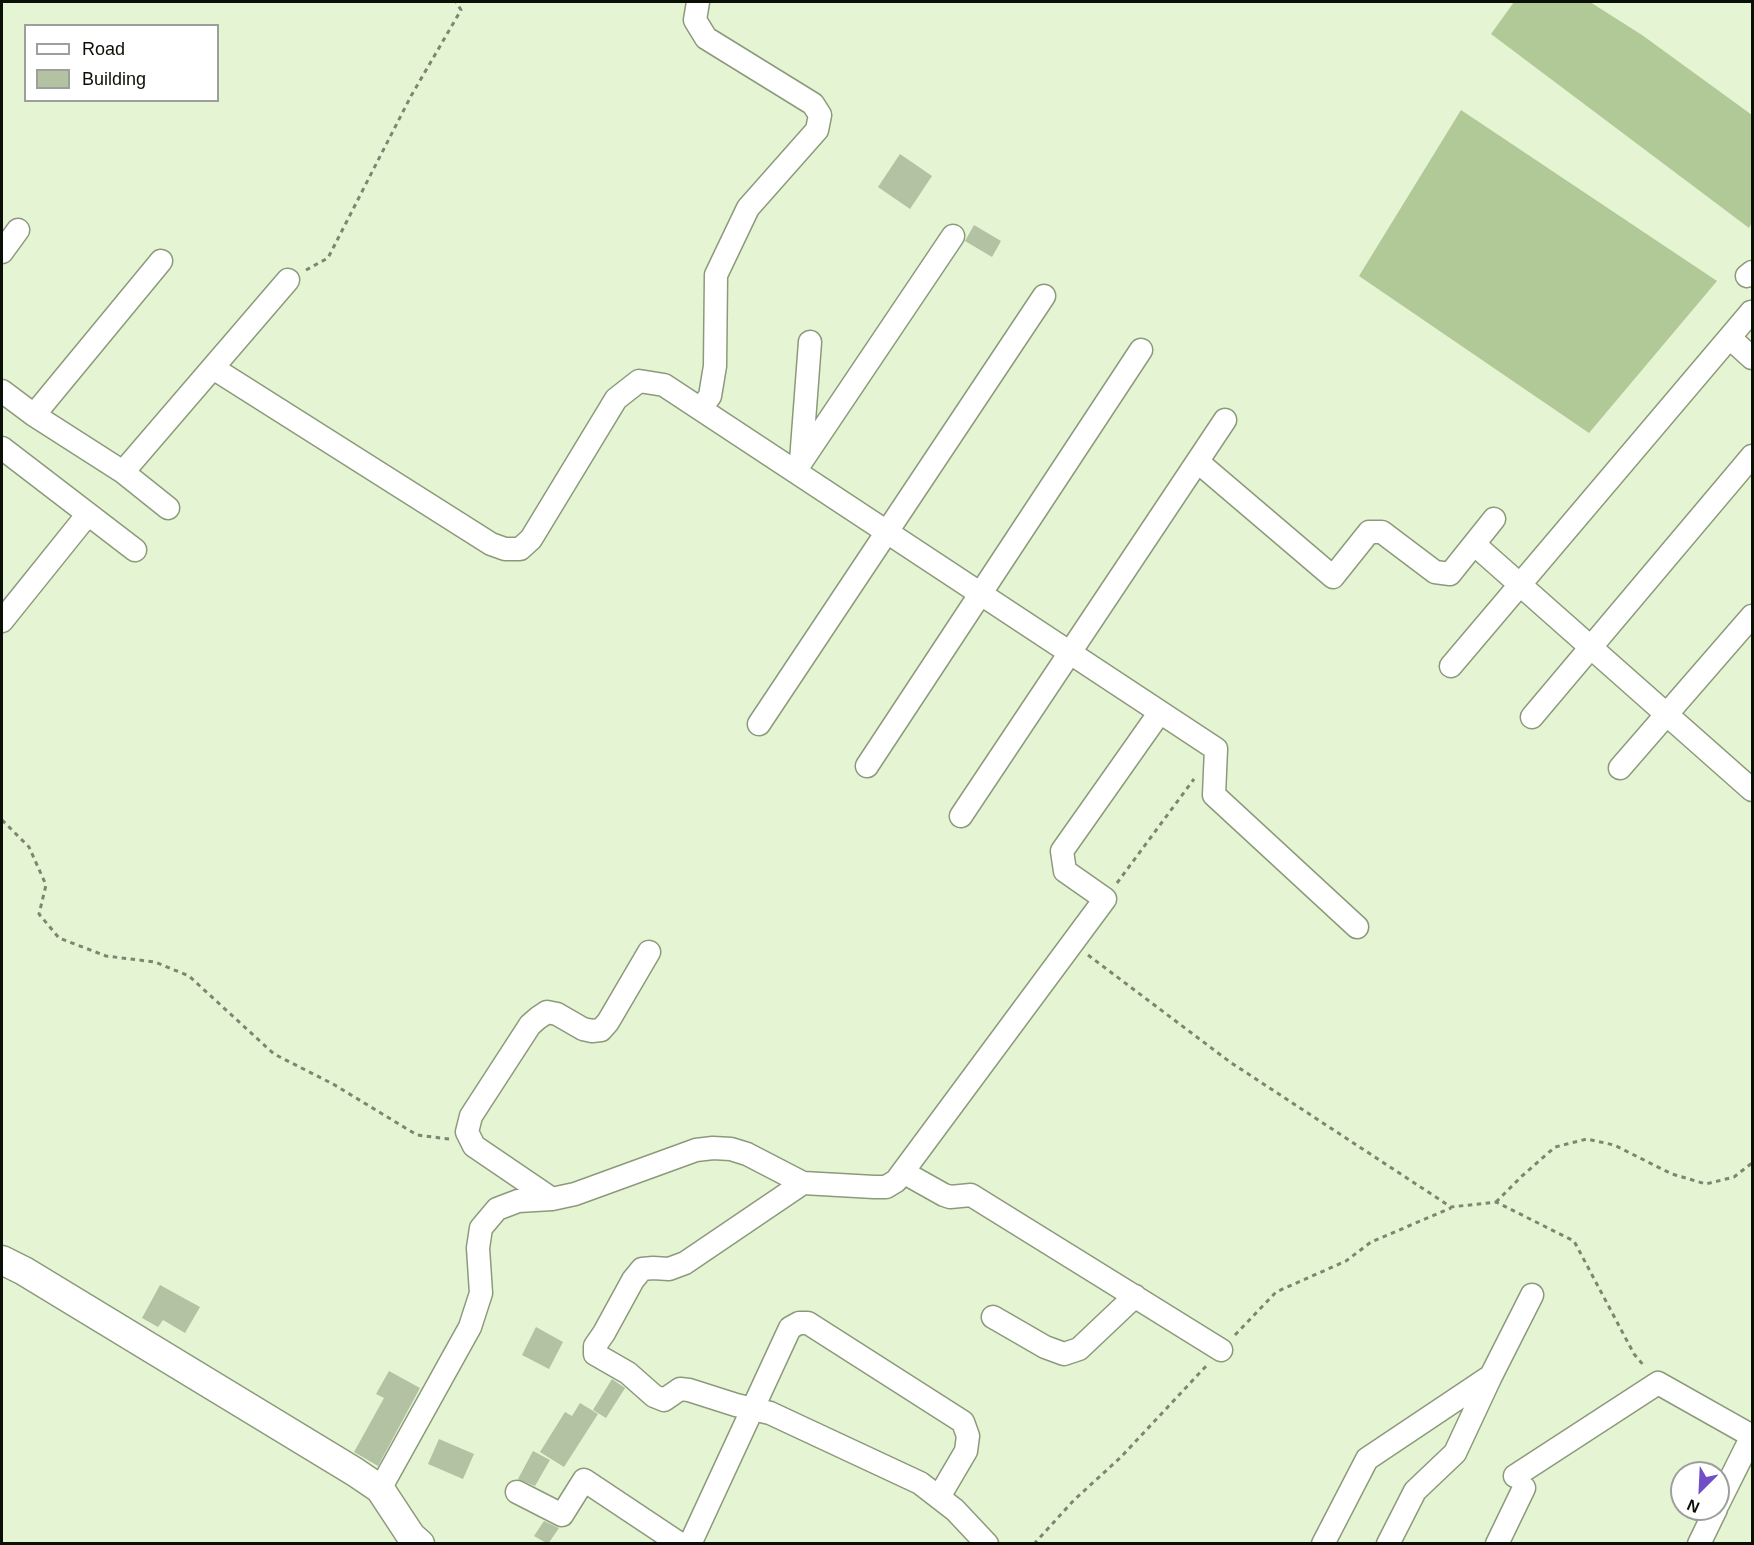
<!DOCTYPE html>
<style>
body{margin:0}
#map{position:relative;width:1754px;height:1545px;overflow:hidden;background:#e5f5d3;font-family:Arial,sans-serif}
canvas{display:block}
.frame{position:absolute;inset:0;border:3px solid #0b1006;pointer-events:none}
.legend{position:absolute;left:24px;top:24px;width:195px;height:78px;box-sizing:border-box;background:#fff;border:2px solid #9d9f9b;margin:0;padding:8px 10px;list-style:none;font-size:18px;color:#0b1006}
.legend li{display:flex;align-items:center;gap:12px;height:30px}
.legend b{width:30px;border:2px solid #9d9f9b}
.north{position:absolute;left:1670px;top:1461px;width:60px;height:60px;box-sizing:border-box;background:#fff;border:2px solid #9d9f9b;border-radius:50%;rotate:204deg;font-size:16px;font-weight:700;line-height:24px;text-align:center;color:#0b1006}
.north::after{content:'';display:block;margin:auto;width:21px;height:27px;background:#704ec7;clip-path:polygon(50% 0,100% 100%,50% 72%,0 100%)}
</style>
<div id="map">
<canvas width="1754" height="1545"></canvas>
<div class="frame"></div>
<ul class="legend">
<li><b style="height:8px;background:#fff"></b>Road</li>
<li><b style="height:16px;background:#b2c2a2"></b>Building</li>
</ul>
<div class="north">N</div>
</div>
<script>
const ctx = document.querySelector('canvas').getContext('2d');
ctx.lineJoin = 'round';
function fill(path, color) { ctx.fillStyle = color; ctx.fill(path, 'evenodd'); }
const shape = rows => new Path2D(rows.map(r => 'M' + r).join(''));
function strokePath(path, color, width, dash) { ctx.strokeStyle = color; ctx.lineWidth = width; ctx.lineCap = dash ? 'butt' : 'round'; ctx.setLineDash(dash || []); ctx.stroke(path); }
const forest = shape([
 [1514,2,1590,2,1642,35,1752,115,1752,222,1749,228,1491,34],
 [1461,110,1717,281,1589,433,1359,276]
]);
const building = shape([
 [900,154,932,176,910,209,878,187],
 [974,225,1001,241,992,257,965,241],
 [160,1285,200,1307,185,1333,163,1320,158,1327,142,1318],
 [536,1327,563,1342,549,1369,522,1355],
 [389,1371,420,1388,378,1466,354,1452,384,1398,376,1394],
 [612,1379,625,1388,606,1418,593,1410],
 [580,1403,598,1414,564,1467,540,1452,565,1412,572,1416],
 [439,1439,474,1454,463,1479,428,1464],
 [533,1451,550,1460,535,1486,518,1479],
 [544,1521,559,1528,548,1544,534,1536]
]);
const path = shape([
 [306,270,328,258,411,96,461,10,456,2],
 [2,820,29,847,46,885,39,914,59,938,106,956,155,962,189,976,274,1054,333,1084,417,1135,449,1139],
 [1117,883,1194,779],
 [1088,955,1230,1062,1451,1207,1496,1202,1574,1241,1634,1354,1645,1367],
 [1496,1202,1522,1176,1555,1147,1587,1139,1614,1145,1672,1174,1706,1184,1734,1177,1752,1163],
 [1235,1335,1276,1292,1346,1261,1371,1242,1451,1208],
 [1034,1544,1074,1500,1121,1457,1208,1364]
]);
const minor = shape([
 [698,2,695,20,706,38,813,104,820,115,817,130,748,208,716,275,715,366,710,396,701,408],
 [2,252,18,230],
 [1747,276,1752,272],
 [1730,338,1752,358],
 [213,368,491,544,505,549,520,549,531,539,616,399,639,381,664,385,1216,749,1214,795,1357,927],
 [2,391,34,415,123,472,168,508],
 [34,415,161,261],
 [2,448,135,550],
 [801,461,810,342],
 [1198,462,1333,577,1369,532,1382,532,1435,572,1450,574,1494,519],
 [795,471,953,236],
 [123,472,288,280],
 [1474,544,1752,790],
 [2,621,88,514],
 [1451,666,1751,312],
 [1532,717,1752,456],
 [759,724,1044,296],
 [867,766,1141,350],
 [1620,768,1752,616],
 [961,816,1225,420],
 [903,1172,944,1195,950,1197,971,1195,1221,1350],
 [803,1183,685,1263,669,1269,653,1268,642,1269,633,1280,604,1333,595,1346,595,1354,628,1373,654,1396,664,1400,680,1389,689,1390,736,1405,770,1413,920,1483,955,1510,987,1544],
 [552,1199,474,1146,467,1132,471,1116,530,1025,538,1018,547,1012,557,1014,583,1029,592,1031,601,1030,608,1022,649,952],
 [993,1317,1045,1347,1064,1354,1079,1349,1135,1296],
 [1515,1476,1658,1383,1752,1436],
 [380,1489,470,1327,481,1293,478,1248,481,1228,497,1209,518,1201,552,1199,575,1194,696,1150,713,1148,731,1149,747,1154,803,1183,874,1187,886,1187,896,1181,1105,899,1065,871,1062,851,1160,712],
 [517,1492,562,1515,584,1480,680,1544],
 [1718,1504,1752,1436],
 [690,1544,790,1328,799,1323,808,1323,963,1422,968,1436,966,1451,939,1497],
 [1323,1544,1367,1459,1491,1376,1532,1295],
 [1388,1544,1415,1491,1455,1453,1491,1376],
 [1497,1544,1524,1488],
 [1699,1544,1716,1509]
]);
const tertiary = shape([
 [2,1260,24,1271,355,1472,380,1489,411,1536,420,1544]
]);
fill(forest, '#b1c897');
fill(building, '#b2c2a2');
strokePath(minor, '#8c9a7b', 25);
strokePath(tertiary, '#8c9a7b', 31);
strokePath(path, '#7c8670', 3, [4.5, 4.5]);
strokePath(minor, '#fff', 22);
strokePath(tertiary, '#fff', 28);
</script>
